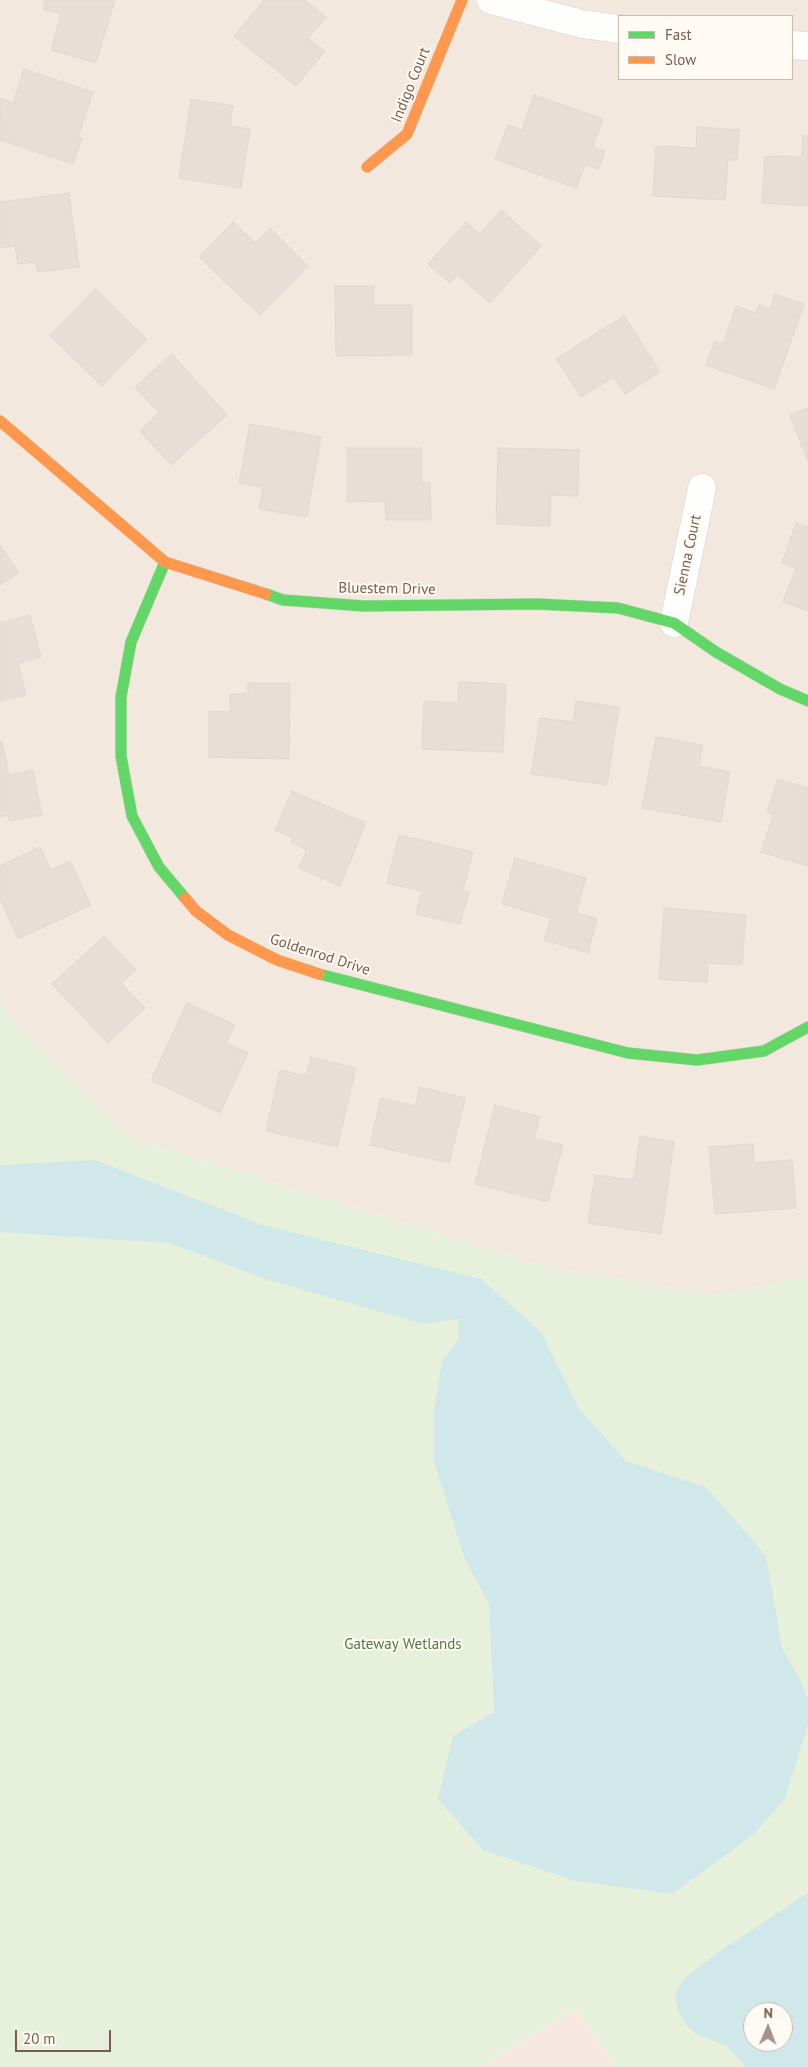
<!DOCTYPE html>
<style>
body{margin:0}
#map{position:relative;width:808px;height:2067px;overflow:hidden;background:#f9f5f0;font-family:"PT Sans",sans-serif}
canvas{display:block}
.legend{position:absolute;left:618px;top:15px;width:175px;height:65px;box-sizing:border-box;background:#fffaf3;border:1px solid #cabbb1;margin:0;padding:6px 9px;list-style:none;font-size:15px;color:#7a5c4d}
.legend li{display:flex;align-items:center;gap:10px;height:25px}
.legend b{width:25px;border:1px solid #cabbb1}
.north{position:absolute;left:743px;top:2002px;width:50px;height:50px;box-sizing:border-box;background:#fffaf3;border:1px solid #cabbb1;border-radius:50%;rotate:1deg;font-size:14px;font-weight:700;line-height:20px;text-align:center;color:#7a5c4d}
.north::after{content:'';display:block;margin:auto;width:18px;height:22px;background:#a69286;clip-path:polygon(50% 0,100% 100%,50% 72%,0 100%)}
.scale{position:absolute;left:15px;top:2030px;width:96px;height:22px;box-sizing:border-box;border:2px solid #7a5c4d;border-top:0;padding-left:6px;font-size:15px;line-height:18px;white-space:nowrap;color:#7a5c4d;-webkit-text-stroke:4px #fffaf3;paint-order:stroke}
</style>
<div id="map">
<canvas width="808" height="2067"></canvas>
<ul class="legend">
<li><b style="height:6px;background:#63d668"></b>Fast</li>
<li><b style="height:6px;background:#ff974d"></b>Slow</li>
</ul>
<div class="north">N</div>
<div class="scale">20 m</div>
</div>
<script>
const ctx = document.querySelector('canvas').getContext('2d');
ctx.lineJoin = 'round';
function fill(path, color) { ctx.fillStyle = color; ctx.fill(path, 'evenodd'); }
const shape = rows => new Path2D(rows.map(r => 'M' + r).join(''));
function strokePath(path, color, width, dash) { ctx.strokeStyle = color; ctx.lineWidth = width; ctx.lineCap = dash ? 'butt' : 'round'; ctx.setLineDash(dash || []); ctx.stroke(path); }
function label(font, color, halo, rows, align = 'center') {
  ctx.font = font + ' "PT Sans",sans-serif'; ctx.lineWidth = 4; ctx.setLineDash([]); ctx.textBaseline = 'middle'; ctx.strokeStyle = halo; ctx.fillStyle = color; for (const [text, x, y, turn = 0] of rows) {
    ctx.save(); ctx.translate(x, y); ctx.rotate((+turn || 0) * Math.PI / 180); ctx.textAlign = isNaN(turn) ? turn : align; if (halo) ctx.strokeText(text, 0, 0); ctx.fillText(text, 0, 0); ctx.restore();
  }
}
const residential = shape([
 [0,0,808,0,808,1276,717,1295,543,1266,129,1137,14,1023,0,998],
 [619,16,792,16,792,79,619,79]
]);
const commercial = shape([
 [575,2009,615,2067,481,2067]
]);
const green = shape([
 [0,998,15,1023,129,1137,543,1266,717,1295,808,1276,808,2067,615,2067,575,2009,481,2067,0,2067],
 [753,2012,783,2012,783,2042,753,2042]
]);
const water = shape([
 [95,1160,263,1225,481,1279,541,1332,579,1409,626,1461,706,1487,766,1556,782,1648,801,1682,808,1699,808,1725,784,1800,753,1835,672,1894,576,1881,483,1850,438,1799,453,1736,494,1712,489,1603,466,1562,434,1462,434,1411,442,1361,459,1339,459,1319,424,1324,268,1280,169,1243,0,1232,0,1165],
 [808,1893,808,2067,745,2067,728,2046,695,2034,684,2022,678,2010,675,1996,678,1988,686,1977,717,1953],
 [753,2012,783,2012,783,2042,753,2042]
]);
const building = shape([
 [45,0,115,0,96,63,51,50,61,14,43,9,45,0],
 [264,0,305,0,326,17,308,38,325,51,296,86,234,36,264,0],
 [24,69,93,92,78,137,82,138,73,164,0,140,1,98,13,103,24,69],
 [534,95,603,119,593,147,605,151,599,169,585,165,576,188,495,159,508,125,522,130,534,95],
 [191,99,233,106,230,126,250,129,241,188,179,178,191,99],
 [697,127,739,130,737,160,728,160,725,200,653,196,656,146,696,148,697,127],
 [803,136,808,136,808,206,762,203,765,156,802,157,803,136],
 [69,193,79,267,38,272,36,262,18,264,15,246,0,248,0,202,69,193],
 [501,210,541,246,490,303,458,275,450,283,428,264,466,222,480,234,501,210],
 [233,222,255,243,270,228,308,266,260,315,199,257,233,222],
 [335,286,374,286,374,305,412,305,412,355,336,356,335,286],
 [95,289,147,339,102,386,50,336,95,289],
 [775,294,804,304,774,389,706,365,715,341,723,344,736,306,756,313,759,305,770,309,775,294],
 [624,316,660,372,625,394,614,377,581,397,556,359,624,316],
 [172,354,227,415,171,465,140,431,159,413,135,387,172,354],
 [808,408,808,462,790,415,808,408],
 [250,424,321,437,307,517,259,509,263,487,239,483,250,424],
 [347,448,422,448,422,483,430,483,431,520,386,520,385,501,347,502,347,448],
 [498,448,579,450,578,496,551,495,550,526,496,524,498,448],
 [796,523,808,527,808,611,783,602,796,568,782,563,796,523],
 [0,545,19,573,0,585,0,545],
 [30,615,41,657,18,663,26,695,0,701,0,623,30,615],
 [459,682,506,684,503,752,422,749,424,701,458,703,459,682],
 [248,683,290,683,289,759,209,757,209,711,230,712,230,694,248,694,248,683],
 [576,701,619,707,607,785,531,774,540,718,573,722,576,701],
 [656,737,703,745,699,766,730,772,721,822,642,808,656,737],
 [0,742,2,742,9,775,33,770,42,815,9,821,8,815,0,817,0,742],
 [778,779,808,788,808,866,761,852,773,815,767,812,778,779],
 [292,791,366,823,340,886,299,868,307,850,291,842,293,838,275,830,292,791],
 [399,835,473,852,463,890,469,892,460,924,416,914,422,891,387,883,399,835],
 [40,847,51,870,70,861,91,905,18,939,0,899,0,866,40,847],
 [515,858,586,878,576,913,597,919,588,953,544,940,551,918,502,904,515,858],
 [664,908,746,915,742,965,708,963,707,982,659,979,664,908],
 [104,936,136,970,121,983,145,1008,108,1043,52,984,104,936],
 [187,1003,235,1025,226,1043,248,1053,220,1113,151,1080,187,1003],
 [311,1057,356,1068,337,1147,266,1131,280,1070,306,1076,311,1057],
 [420,1087,465,1098,449,1163,370,1145,381,1098,415,1106,420,1087],
 [495,1105,540,1117,534,1138,563,1145,548,1202,475,1184,495,1105],
 [640,1136,674,1142,661,1234,588,1223,595,1175,634,1180,640,1136],
 [753,1144,754,1163,792,1160,796,1208,715,1214,709,1147,753,1144]
]);
const street = shape([
 [491,0,582,24,619,29],
 [792,45,808,46],
 [674,623,702,488]
]);
const fast = shape([
 [165,562,131,642,121,697,121,756,132,816,159,867,185,898],
 [266,594,283,600,364,606,537,604,618,608,674,623,716,652,780,689,808,701],
 [319,974,628,1053,697,1060,764,1051,808,1027]
]);
const slow = shape([
 [367,167,407,134,462,0],
 [0,421,165,562,266,594],
 [185,898,196,911,228,935,277,960,319,974]
]);
const streetNames = [
 ["Indigo Court",411,85,-68],
 ["Sienna Court",688,555,-78],
 ["Bluestem Drive",387,589,1],
 ["Goldenrod Drive",320,955,18]
];
const parkNames = [
 ["Gateway Wetlands",403,1645]
];
fill(residential, '#f2e8de');
fill(commercial, '#f6e8e1');
fill(green, '#e7f0db');
fill(water, '#d0e8ea');
fill(building, '#e6ded7');
strokePath(building, '#e2d8d2', 1);
strokePath(street, '#d7d1cb', 29);
strokePath(fast, '#d9d2cb', 12);
strokePath(slow, '#d9d2cb', 12);
strokePath(street, '#fefefd', 28);
strokePath(fast, '#63d668', 11);
strokePath(slow, '#ff974d', 11);
label('15px', '#7a5c4d', '#fffaf3', streetNames);
label('15px', '#537a41', '#fffaf3', parkNames);
</script>
